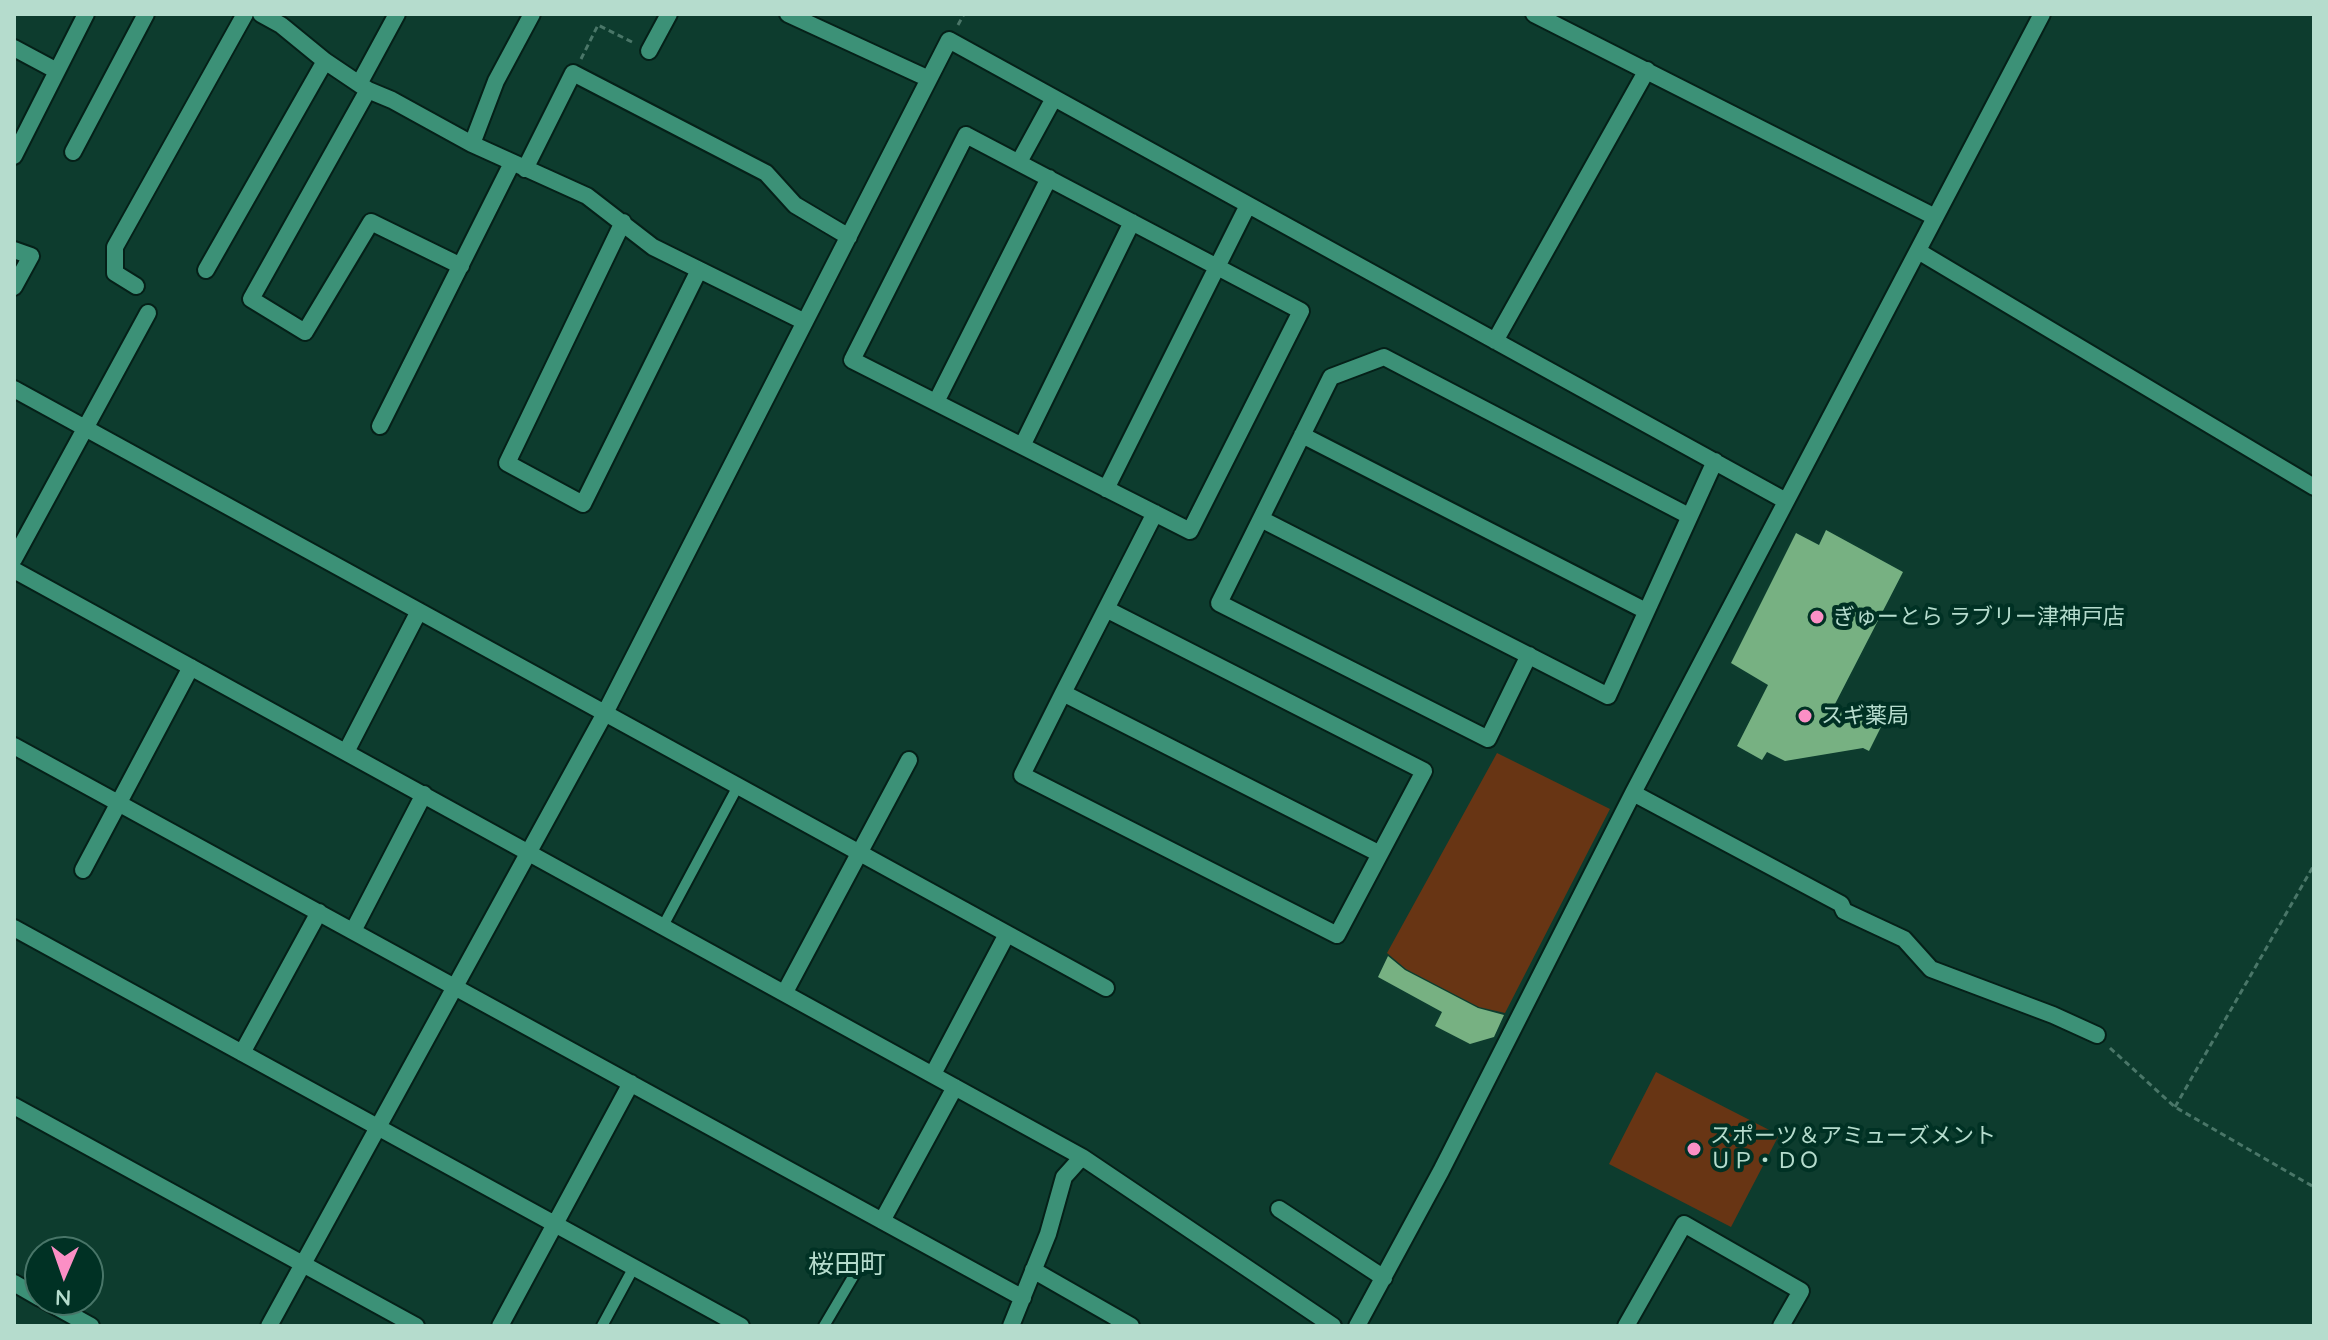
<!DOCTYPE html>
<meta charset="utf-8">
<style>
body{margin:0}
#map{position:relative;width:2328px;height:1340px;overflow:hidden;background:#0d3c2e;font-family:Quicksand,sans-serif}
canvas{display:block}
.frame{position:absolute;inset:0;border:16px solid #b5dccd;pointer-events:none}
.north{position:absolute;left:24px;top:1236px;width:80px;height:80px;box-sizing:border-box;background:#003124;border:2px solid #487568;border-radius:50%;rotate:182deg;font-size:22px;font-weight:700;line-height:32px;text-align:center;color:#b5dccd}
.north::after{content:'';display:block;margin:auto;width:28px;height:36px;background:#fb8fc5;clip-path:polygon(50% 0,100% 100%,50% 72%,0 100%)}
</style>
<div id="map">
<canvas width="2328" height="1340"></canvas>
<div class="frame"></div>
<div class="north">N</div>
</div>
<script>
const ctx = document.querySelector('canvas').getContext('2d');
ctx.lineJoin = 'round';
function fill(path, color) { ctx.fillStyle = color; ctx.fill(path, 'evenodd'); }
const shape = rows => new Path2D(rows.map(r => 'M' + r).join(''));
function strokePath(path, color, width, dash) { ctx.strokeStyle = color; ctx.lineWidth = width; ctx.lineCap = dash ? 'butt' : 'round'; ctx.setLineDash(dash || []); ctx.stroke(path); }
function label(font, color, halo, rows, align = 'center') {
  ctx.font = font + ' Quicksand,"Noto Sans JP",sans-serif'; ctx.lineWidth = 8; ctx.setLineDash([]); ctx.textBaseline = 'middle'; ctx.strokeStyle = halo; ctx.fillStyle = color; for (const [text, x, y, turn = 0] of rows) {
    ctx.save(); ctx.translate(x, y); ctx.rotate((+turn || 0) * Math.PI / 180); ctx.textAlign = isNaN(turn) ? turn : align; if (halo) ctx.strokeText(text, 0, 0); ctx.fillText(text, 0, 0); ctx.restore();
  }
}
const green = shape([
 [1497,753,1610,809,1505,1013,1479,1007,1406,969,1387,953],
 [1656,1072,1779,1135,1731,1227,1609,1164]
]);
const building = shape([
 [1826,530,1903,572,1835,704,1881,727,1869,751,1863,748,1785,761,1767,752,1762,760,1737,746,1768,685,1731,663,1796,533,1819,545],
 [1388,956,1405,970,1478,1008,1504,1015,1494,1037,1470,1044,1435,1026,1442,1012,1378,977]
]);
const path = shape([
 [958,25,964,14],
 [581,59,598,25,632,42],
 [2110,1048,2175,1107,2314,1187],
 [2175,1107,2314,865]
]);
const service = shape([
 [663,926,738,786],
 [602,1326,634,1267],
 [824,1326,860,1265]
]);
const minor = shape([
 [261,14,281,25,325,61,368,90,392,100,472,144,587,196,653,247,805,322],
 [788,14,929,79],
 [1534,14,1935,217],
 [14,48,57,71],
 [649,51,669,14],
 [359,84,397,14],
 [368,90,251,299,305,332,371,222,461,266],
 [966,135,1301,311,1190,531,852,360,966,135],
 [472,144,496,81,532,14],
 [73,152,146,14],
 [14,156,86,14],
 [1019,162,1054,98],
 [525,169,573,73,766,173,795,205,849,237],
 [623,222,507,463,583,504,699,270],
 [14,250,31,256,14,287],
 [1918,251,2314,487],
 [206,270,325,61],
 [136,286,115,273,115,247,245,14],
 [1495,341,1647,70],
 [14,389,1106,988],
 [936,402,1049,178],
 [380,426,512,163],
 [1302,435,1646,611],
 [1022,446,1132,222],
 [1106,489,1248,205],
 [1261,519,1608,696,1715,461],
 [14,559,148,313],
 [14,570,1082,1157,1333,1326],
 [1106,609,1424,771,1337,935,1022,775,1063,693,1106,609,1155,513],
 [1529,655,1488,739,1219,603,1331,377,1384,357,1689,516],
 [1063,693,1380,854],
 [14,746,1023,1298],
 [346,752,419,611],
 [1633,793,1841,904,1844,911,1904,939,1931,969,2053,1015,2097,1035],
 [83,870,191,667],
 [14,928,741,1326],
 [353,931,424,794],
 [785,992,909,760],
 [242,1053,319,912],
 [933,1074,1007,934],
 [14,1106,416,1326],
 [1279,1209,1384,1278],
 [882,1221,955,1087],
 [1033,1270,1131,1326],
 [14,1283,40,1298],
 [44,1300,91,1326],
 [269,1326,605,713,949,40,1786,501],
 [500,1326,631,1083],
 [1011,1326,1048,1234,1064,1177,1082,1157],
 [1357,1326,1441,1171,1633,793,2042,14],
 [1626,1326,1684,1224,1801,1291,1781,1326]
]);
const markers = [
 [1817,617,8,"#fb8fc5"],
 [1805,716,8,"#fb8fc5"],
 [1694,1149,8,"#fb8fc5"]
];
const poiNames = [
 ["ぎゅーとら ラブリー津神戸店",1833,617],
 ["スギ薬局",1821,716],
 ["スポーツ＆アミューズメント",1710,1136],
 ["ＵＰ・ＤＯ",1710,1161]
];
const quarterNames = [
 ["桜田町",847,1265]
];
fill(green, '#683514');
fill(building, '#77b182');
strokePath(service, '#052018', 14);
strokePath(minor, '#052018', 20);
strokePath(path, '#4a7668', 3, [6, 4]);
strokePath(service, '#3c9177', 10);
strokePath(minor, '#3c9177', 16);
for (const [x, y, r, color] of markers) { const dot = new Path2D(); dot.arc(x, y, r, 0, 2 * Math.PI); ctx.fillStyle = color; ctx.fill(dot); strokePath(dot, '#003124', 3); }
label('22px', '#b5dccd', '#003124', poiNames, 'left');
label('26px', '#b5dccd', '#003124', quarterNames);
</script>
